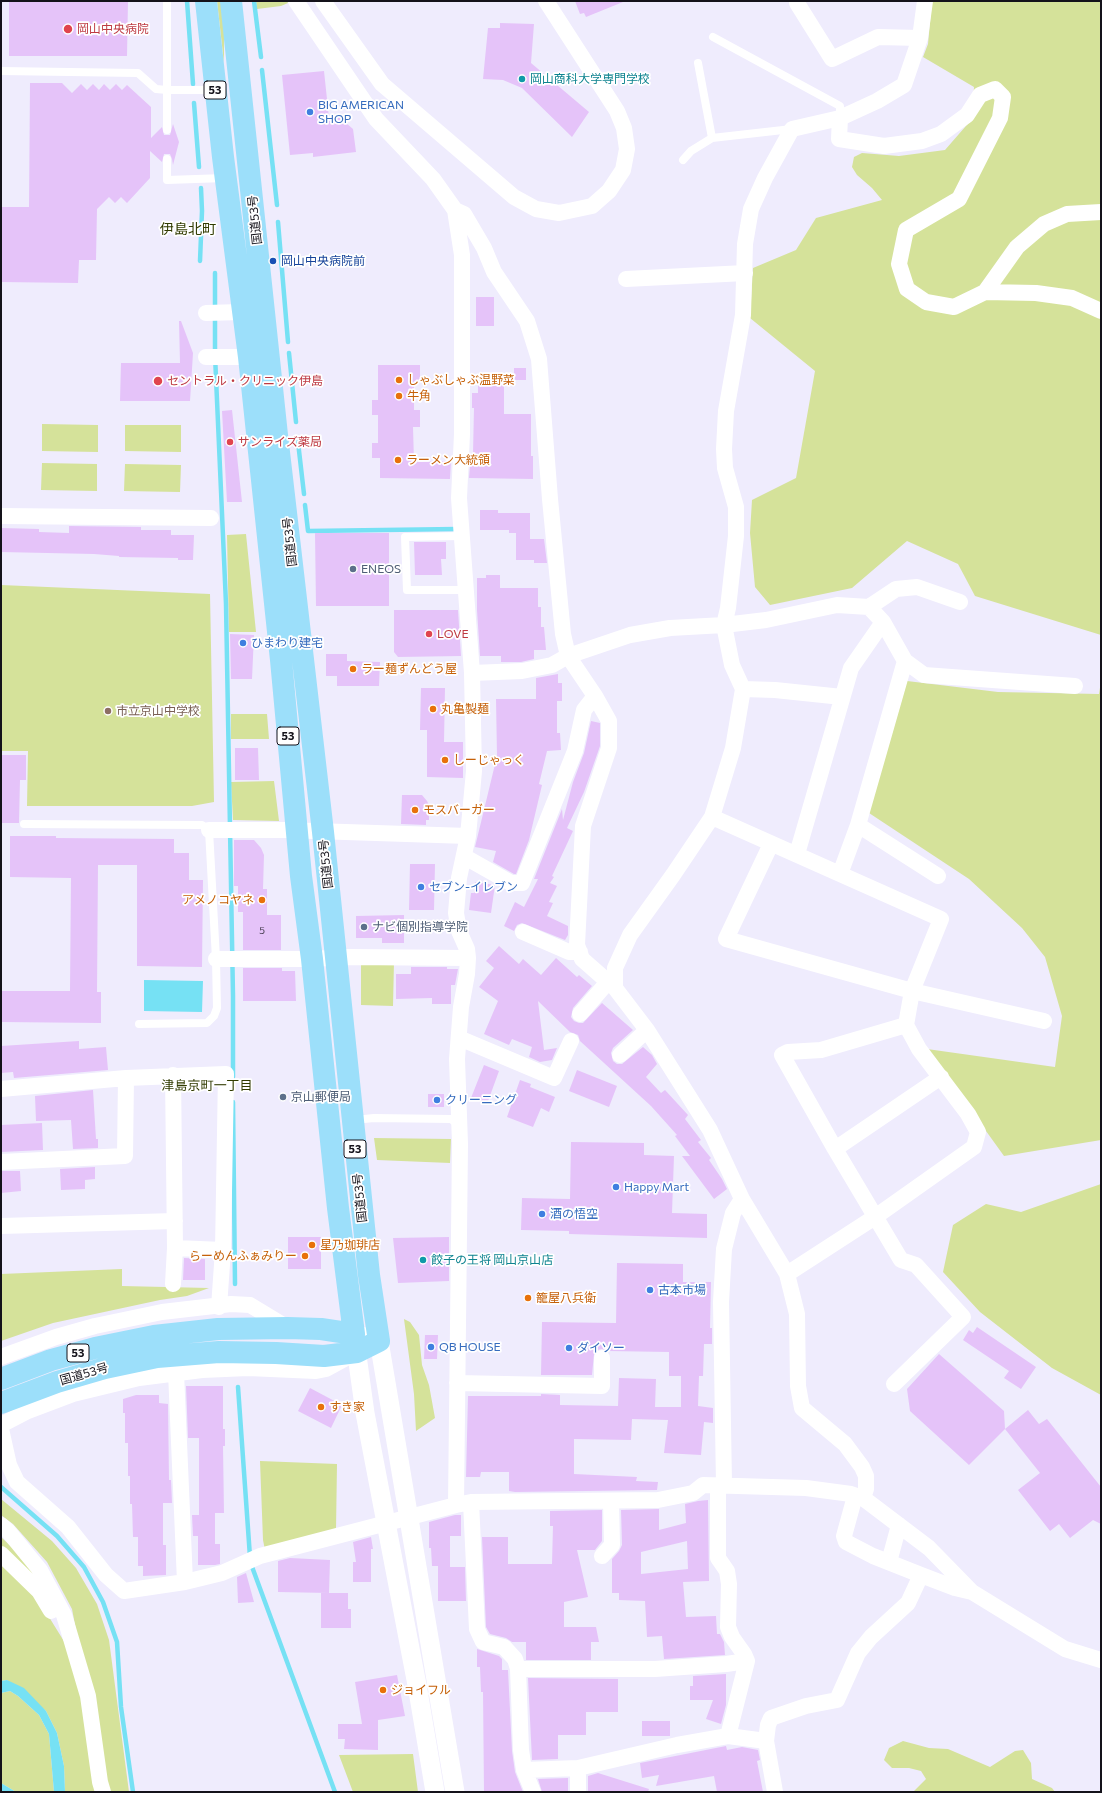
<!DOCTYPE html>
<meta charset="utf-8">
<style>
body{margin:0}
#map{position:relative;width:1102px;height:1793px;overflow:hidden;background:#efecfd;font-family:Commissioner,sans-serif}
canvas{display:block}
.frame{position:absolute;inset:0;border:2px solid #14121a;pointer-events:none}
</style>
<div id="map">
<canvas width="1102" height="1793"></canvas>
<div class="frame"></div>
</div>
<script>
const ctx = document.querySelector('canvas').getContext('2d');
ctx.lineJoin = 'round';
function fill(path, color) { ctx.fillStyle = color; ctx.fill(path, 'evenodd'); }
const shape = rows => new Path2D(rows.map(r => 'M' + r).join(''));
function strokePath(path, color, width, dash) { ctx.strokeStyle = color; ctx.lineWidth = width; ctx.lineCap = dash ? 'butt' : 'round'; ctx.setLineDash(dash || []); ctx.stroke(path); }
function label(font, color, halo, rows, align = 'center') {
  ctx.font = font + ' Commissioner,"Noto Sans JP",sans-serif'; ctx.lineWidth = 3.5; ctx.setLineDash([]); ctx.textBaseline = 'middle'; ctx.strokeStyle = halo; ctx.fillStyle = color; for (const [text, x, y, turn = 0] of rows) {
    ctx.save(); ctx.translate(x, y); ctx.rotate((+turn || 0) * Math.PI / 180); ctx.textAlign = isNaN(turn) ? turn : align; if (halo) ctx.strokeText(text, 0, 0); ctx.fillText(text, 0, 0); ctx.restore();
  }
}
const green = shape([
 [217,1,221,1,224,27,224,63],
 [256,1,287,1,288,3,281,6,257,9],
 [932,1,1101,1,1101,635,975,596,958,564,907,541,852,588,770,605,755,587,750,533,752,500,796,478,815,371,750,318,753,268,796,250,816,218,882,200,872,188,857,175,852,167,854,157,862,153,899,156,945,150,972,119,974,87,923,57,928,44],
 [42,424,98,425,98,452,42,451],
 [125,425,181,425,181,452,125,451],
 [42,463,97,464,97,491,41,490],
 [125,464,181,465,180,492,124,491],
 [246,534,256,632,229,632,227,535],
 [1,585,210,594,214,802,192,806,27,806,28,751,1,751],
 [907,681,998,692,1099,694,1101,681,1101,1140,1004,1156,927,1049,1055,1067,1062,1016,1045,957,1022,928,969,879,869,813],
 [231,714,267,714,269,739,231,739],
 [274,781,279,821,233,820,231,782],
 [361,962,394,962,393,1006,361,1005],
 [374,1138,451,1139,450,1163,377,1160],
 [1101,1184,1101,1395,1052,1368,980,1312,943,1272,953,1225,986,1204,1021,1212],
 [122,1269,122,1286,209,1288,187,1296,160,1300,53,1323,1,1341,1,1274],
 [404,1319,410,1322,419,1335,422,1365,429,1385,435,1418,416,1431,414,1394],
 [260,1461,337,1464,336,1530,265,1550,263,1540],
 [1,1499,52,1541,76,1568,97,1604,109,1640,129,1792,107,1792,72,1609,47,1562,13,1524,1,1515],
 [1,1537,17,1552,38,1578,36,1580,1,1548],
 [1,1562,36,1596,70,1651,84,1698,98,1792,65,1792,64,1766,57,1733,46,1711,7,1680,1,1681],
 [10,1691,18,1696,39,1715,49,1734,54,1792,16,1792,1,1783,1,1693],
 [903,1741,929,1748,948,1749,990,1767,1015,1751,1023,1750,1031,1763,1032,1779,1052,1788,1055,1792,913,1792,926,1779,921,1771,909,1768,892,1768,884,1760,889,1748],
 [413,1754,418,1792,353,1792,339,1755]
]);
const water = shape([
 [144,980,203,981,202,1012,144,1011],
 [7,1680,24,1688,46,1711,57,1733,64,1766,65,1792,54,1792,49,1734,39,1715,18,1696,10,1691,1,1693,1,1681],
 [1,1783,16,1792,1,1792]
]);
const stream = shape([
 [187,1,193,84],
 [254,1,261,57],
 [262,70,277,205],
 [194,103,199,167],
 [278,222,288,342],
 [200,261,202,211,201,188],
 [215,273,215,355,226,604,233,996,233,1077],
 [289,353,296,422],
 [298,442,304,494],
 [305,505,308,531,457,529],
 [233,1102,235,1284],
 [238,1387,250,1557],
 [1,1487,57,1536,84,1567,103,1602,117,1642,121,1707,133,1792],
 [251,1564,335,1792]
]);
const building = shape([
 [9,1,128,1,127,56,9,56],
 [575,1,623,1,623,2,586,17,584,13,580,14],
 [500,23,534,24,531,63,589,112,572,137,522,88,503,80,483,79,488,28,500,28],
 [324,71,329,118,339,117,353,129,356,152,313,157,313,153,290,155,282,75],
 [30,83,62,83,72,93,81,84,87,90,93,84,99,90,104,84,110,90,116,84,122,90,127,85,151,107,151,138,162,127,164,135,170,135,173,124,179,142,173,165,172,159,170,154,164,154,162,162,150,151,150,178,127,203,121,197,115,203,109,197,97,209,96,260,79,260,78,283,1,282,1,207,29,207],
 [476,297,494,297,494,326,476,326],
 [179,321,181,321,193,353,190,401,120,401,121,363,180,363],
 [378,365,420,365,420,381,414,381,414,410,420,410,420,427,413,427,414,462,451,461,450,479,380,478,380,458,372,458,372,443,378,443,378,415,372,415,372,400,378,400],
 [514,368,526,368,526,380,514,380],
 [478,384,504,384,504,414,531,414,531,456,533,456,533,479,469,478,471,454,473,454,474,408,472,408,472,393,478,393],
 [232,410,242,502,227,502,222,411],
 [480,510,498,510,498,513,530,513,530,539,544,539,547,563,534,563,534,560,516,560,516,533,509,533,509,530,480,530],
 [69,526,141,527,141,530,171,530,171,535,194,535,193,560,178,560,178,558,119,557,119,556,94,554,1,552,1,528,39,529,39,532,69,533],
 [315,533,389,533,389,606,316,606],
 [414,542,446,542,446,559,441,559,442,575,415,575],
 [486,575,500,575,500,588,538,588,538,607,541,607,541,627,544,627,546,650,534,650,534,659,521,662,501,662,501,656,480,656,477,610,477,578,486,578],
 [394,610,458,610,461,656,398,657,394,652],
 [230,634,254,635,252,679,231,679],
 [326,654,347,654,347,661,380,662,379,686,337,686,337,676,326,676],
 [558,674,558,683,562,683,562,701,557,701,557,733,560,733,561,750,547,751,539,784,542,785,529,840,516,874,514,874,493,862,496,851,475,847,497,756,496,699,536,699,536,678],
 [421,688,445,688,444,742,463,742,463,778,427,777,427,730,420,730],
 [591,721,600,723,600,746,584,792,567,828,573,831,552,876,554,877,550,883,557,886,549,902,553,903,547,916,568,926,568,935,565,940,522,923,517,925,514,931,504,926,515,902,524,907,538,879,534,879,562,809,563,820,573,782,584,753],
 [235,748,258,748,259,780,235,780],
 [1,755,26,755,26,780,20,780,19,823,1,823],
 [402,795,422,795,427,801,429,805,429,820,426,820,426,825,401,824],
 [10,836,56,836,56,838,174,839,174,853,189,853,189,880,203,880,202,967,137,966,137,865,98,865,97,992,101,992,101,1023,1,1022,1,991,70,991,71,878,10,877],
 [234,840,254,840,261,848,264,855,263,889,267,889,267,915,281,915,281,950,243,950,243,912,238,912,238,886,234,886],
 [410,864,435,864,434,910,409,910],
 [475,882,495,885,491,913,469,910,471,893,474,893],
 [404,915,404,943,382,943,382,938,356,938,356,916],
 [499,946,519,964,523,959,541,975,556,958,577,977,579,975,592,986,573,1008,571,1017,574,1021,579,1023,583,1023,602,1003,633,1030,613,1048,611,1053,613,1061,617,1064,622,1064,643,1047,652,1055,657,1064,646,1077,661,1093,665,1090,688,1115,685,1119,701,1140,698,1142,711,1158,709,1160,722,1179,727,1189,714,1199,682,1156,690,1156,675,1136,677,1135,651,1106,580,1041,578,1035,570,1032,538,1001,544,1050,557,1048,552,1060,540,1062,529,1057,532,1047,512,1039,509,1045,484,1034,498,1001,479,987,494,968,486,961],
 [411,967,447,967,447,969,458,969,455,985,451,985,451,1004,432,1004,432,998,396,999,396,974,411,974],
 [243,968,282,968,282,971,295,971,296,1001,243,1001],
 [79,1041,79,1049,106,1047,108,1070,14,1078,13,1072,1,1073,1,1046],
 [484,1065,499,1071,487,1104,471,1098],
 [577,1070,617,1086,609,1107,569,1091],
 [520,1080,531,1084,530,1087,555,1097,549,1112,541,1108,533,1127,507,1117],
 [93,1090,96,1139,98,1139,98,1148,73,1149,71,1120,36,1121,35,1096],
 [428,1094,444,1094,444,1107,428,1107],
 [42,1123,43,1150,1,1152,1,1125],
 [571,1142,644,1143,644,1155,674,1156,672,1213,707,1214,707,1238,569,1234,569,1231,521,1230,522,1198,570,1199],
 [95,1167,95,1179,85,1180,85,1189,61,1190,60,1169],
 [1,1171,20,1171,21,1191,1,1193],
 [288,1237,321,1237,321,1269,288,1269],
 [449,1237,449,1281,398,1283,393,1238],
 [184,1258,205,1259,205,1280,183,1280],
 [617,1263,683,1264,683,1282,711,1282,710,1328,712,1328,712,1344,704,1344,703,1376,699,1376,698,1406,713,1408,713,1423,704,1422,701,1455,664,1453,668,1420,632,1419,631,1440,574,1439,574,1474,637,1477,636,1481,658,1482,657,1490,515,1492,509,1491,509,1472,481,1472,480,1477,466,1477,468,1396,541,1396,541,1394,560,1395,560,1405,618,1406,619,1378,656,1379,655,1407,681,1407,681,1376,669,1376,669,1352,608,1351,602,1349,597,1350,594,1354,592,1375,541,1375,542,1322,616,1323],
 [977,1327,1036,1367,1021,1389,1004,1378,1009,1371,963,1340,969,1330,973,1333],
 [425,1335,438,1335,437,1359,424,1359],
 [939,1354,1004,1411,1005,1429,1028,1410,1039,1424,1047,1419,1101,1487,1101,1524,1093,1520,1070,1538,1059,1524,1050,1531,1018,1490,1040,1473,1005,1429,969,1465,910,1411,907,1389],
 [186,1386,223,1386,223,1429,225,1429,225,1446,223,1446,224,1513,215,1513,215,1544,220,1544,220,1564,215,1565,198,1565,198,1536,193,1536,192,1515,199,1515,199,1438,188,1438],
 [310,1388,342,1405,331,1428,298,1411],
 [136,1395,159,1395,159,1403,168,1404,169,1480,171,1480,172,1503,163,1503,163,1545,166,1545,166,1575,143,1576,143,1566,138,1566,138,1537,133,1537,132,1504,130,1504,130,1476,128,1476,128,1443,125,1443,125,1413,123,1413,123,1399],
 [708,1500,709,1581,683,1582,686,1617,716,1616,717,1634,720,1634,724,1642,725,1655,664,1659,662,1636,647,1637,645,1601,619,1600,619,1593,612,1593,612,1559,619,1551,622,1545,621,1510,659,1509,659,1530,686,1523,685,1504,698,1501],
 [687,1541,688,1569,641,1574,641,1552],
 [602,1510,602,1541,595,1550,577,1550,588,1597,564,1602,564,1627,596,1627,599,1642,591,1642,591,1660,526,1660,526,1642,512,1642,506,1638,490,1634,486,1627,482,1537,508,1537,508,1564,552,1564,553,1526,550,1526,550,1511],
 [455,1515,461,1515,461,1536,450,1536,450,1567,465,1567,466,1601,438,1601,438,1566,432,1566,431,1548,429,1548,429,1522],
 [371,1537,373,1549,371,1549,371,1582,353,1582,353,1562,356,1562,353,1542],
 [290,1558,330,1560,329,1593,278,1592,278,1561],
 [246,1573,254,1602,238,1603,237,1577],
 [321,1593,348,1593,348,1609,351,1609,351,1628,321,1628],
 [477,1649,499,1656,502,1659,502,1670,508,1670,512,1751,515,1772,523,1792,484,1792,483,1692,481,1692,480,1667,477,1667],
 [726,1674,726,1705,721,1724,706,1719,713,1700,690,1700,690,1686,693,1686,693,1676],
 [397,1675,405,1716,378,1720,378,1750,344,1749,345,1739,338,1739,338,1724,362,1724,355,1682],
 [528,1678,618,1679,618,1712,586,1712,586,1735,558,1735,558,1759,532,1760],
 [642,1721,670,1721,670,1736,642,1736],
 [726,1746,727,1750,742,1747,758,1750,760,1760,757,1761,763,1792,717,1792,714,1776,656,1786,659,1775,642,1778,640,1763],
 [598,1773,649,1789,648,1792,588,1792,588,1776],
 [568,1778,568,1792,542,1792,538,1779]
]);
const service = shape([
 [713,37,840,106,840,118],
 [698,63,712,138],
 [1,71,138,73,156,89,167,90,167,1],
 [167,130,167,90,215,90],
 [167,159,167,180,225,178],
 [683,160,691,151,712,138,792,129],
 [462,536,405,537,407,590,466,590],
 [24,824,202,825,209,830,216,959,217,1008,214,1016,207,1023,139,1024],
 [354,1120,374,1118,451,1119,459,1125]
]);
const minor = shape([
 [296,1,376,119,433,179,455,210,462,255,462,434,459,498,472,673,474,771,468,836,459,878,456,913,459,931,467,949,468,958,467,974,461,1007,457,1059,460,1144,456,1505],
 [323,1,382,84,514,197,536,209,559,213,592,206,609,191,623,170,627,149,624,128,617,111,546,1],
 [797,3,832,59,878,37,920,38],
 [840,118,839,139,884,146,922,141,941,134,967,115,980,95,995,89,1003,97,1000,118,959,199,906,230,899,264,907,289,926,302,954,307,985,292,1036,293,1072,298,1101,311],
 [455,210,464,214,484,248,494,272,527,321,539,359,550,499,563,634,568,656,595,696,609,721,609,748,583,826,577,945,582,959,615,988,647,1030,710,1130,742,1199,787,1274,797,1314,798,1386,802,1408,845,1444,862,1467,866,1476,866,1489,863,1498],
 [626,279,745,273],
 [985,292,1017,247,1044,224,1067,214,1101,212],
 [206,313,242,312],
 [206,357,249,357],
 [1,516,211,518],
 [869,607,896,589,917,587,960,602],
 [472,673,522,671,552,665,568,656,630,635,670,628,724,625,766,620,837,605,869,607,883,622,905,661,924,675,1075,686],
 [743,689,775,690,842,697],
 [712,817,941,919,912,991,906,1025,919,1049,968,1114,978,1132,974,1147,875,1217,787,1274],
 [858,825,938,876],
 [209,830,284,830,468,836],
 [771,844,726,939,912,991,1044,1021],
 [797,854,851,668,883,622],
 [465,857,511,883,522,883,575,751,584,710,595,696],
 [840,874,858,825,905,661],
 [523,932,569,952,580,952],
 [216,959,312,959,349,957,468,958],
 [615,988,615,968,630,935,673,875,712,817,733,748,743,689,732,665,724,625,728,608,736,536,736,507,725,468,724,449,726,411,743,315,745,244,751,209,765,178,792,129,840,118,877,101,904,85,920,38,925,1],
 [580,1014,607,983],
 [459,1038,554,1078,571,1041],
 [620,1055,647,1030],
 [1,1089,126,1078,226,1074,223,1250,219,1307],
 [835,1149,941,1077],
 [1,1162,125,1156,126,1078],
 [1,1226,175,1221],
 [175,1248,223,1250],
 [173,1284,175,1248,173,1075],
 [1,1357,56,1337,95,1326,162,1312,231,1304,250,1305,288,1328],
 [176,1372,185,1582],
 [457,1383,602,1386,602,1358],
 [894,1384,963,1317,916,1265,901,1260,835,1149,782,1055,788,1052,821,1050,906,1025],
 [1,1425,28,1411,73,1394,139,1378,202,1370,248,1368,316,1371,326,1369,348,1357],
 [1,1429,9,1465,17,1482,68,1527,106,1575,124,1591,185,1582,222,1573,260,1556,456,1505,471,1502,658,1500,693,1493,703,1485,806,1488,851,1494,863,1498,929,1548,972,1592,1065,1649,1101,1660],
 [718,1485,718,1558,727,1571,729,1584,728,1627,732,1637,744,1654,747,1661],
 [724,1485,721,1302,724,1249,733,1213,742,1199],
 [855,1496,844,1536,846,1542,873,1556,921,1575,955,1588,972,1592],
 [471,1502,477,1629,483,1642,504,1647,515,1659,518,1669,521,1750,524,1770,533,1792],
 [1,1525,8,1531,40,1570,64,1615,88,1696,100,1782,103,1792],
 [1,1554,39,1591,51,1611],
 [602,1556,612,1545,611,1501],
 [889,1562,899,1525],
 [518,1669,655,1669,726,1664,747,1661,728,1736],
 [578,1768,578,1792],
 [524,1770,578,1768,677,1745,728,1736,766,1741],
 [775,1792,766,1741,768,1725,771,1718,806,1706,837,1700,858,1653,871,1637,908,1603,921,1575]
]);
const tertiary = shape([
 [435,1792,417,1685,365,1413,354,1334,379,1341,455,1792]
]);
const trunk = shape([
 [1,1379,51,1360,95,1348,154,1336,218,1329,288,1328,321,1329,354,1334,338,1208,312,959,301,876,281,660,249,357,223,157,206,1],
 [1,1403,57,1382,105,1368,157,1357,219,1352,276,1353,324,1356,357,1352,379,1341,369,1275,323,832,277,435,231,1]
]);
const markers = [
 [68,29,5,"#e0444e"],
 [522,79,4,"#0f9aa8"],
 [310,112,4,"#3f7fe0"],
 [273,261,4,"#1a4fb4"],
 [399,380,4,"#e8710a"],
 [158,381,5,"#e0444e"],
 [399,396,4,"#e8710a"],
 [230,442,4,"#e0444e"],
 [398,460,4,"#e8710a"],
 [353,569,4,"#5c6f8a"],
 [429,634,4,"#e0444e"],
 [243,643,4,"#3f7fe0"],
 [353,669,4,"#e8710a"],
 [433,709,4,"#e8710a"],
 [108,711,4,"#8d6e63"],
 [445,760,4,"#e8710a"],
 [415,810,4,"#e8710a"],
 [421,887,4,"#3f7fe0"],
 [262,900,4,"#e8710a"],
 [364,927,4,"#5c6f8a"],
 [283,1097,4,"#5c6f8a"],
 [437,1100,4,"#3f7fe0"],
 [616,1187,4,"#3f7fe0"],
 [542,1214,4,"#3f7fe0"],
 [312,1245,4,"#e8710a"],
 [305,1256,4,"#e8710a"],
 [423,1260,4,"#0f9aa8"],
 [650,1290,4,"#3f7fe0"],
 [528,1298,4,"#e8710a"],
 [431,1347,4,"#3f7fe0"],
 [569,1348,4,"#3f7fe0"],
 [321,1407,4,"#e8710a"],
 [383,1690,4,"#e8710a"]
];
const numberNames = [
 ["5",262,931]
];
const shields = [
 [215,90,22],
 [288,736,22],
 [355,1149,22],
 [78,1353,22]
];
const shieldNames = [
 ["53",215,90],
 ["53",288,736],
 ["53",355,1149],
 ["53",78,1353]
];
const healthNames = [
 ["岡山中央病院",77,29],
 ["セントラル・クリニック伊島",167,381],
 ["サンライズ薬局",238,442],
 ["LOVE",437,634]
];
const cultureNames = [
 ["岡山商科大学専門学校",530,79],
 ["餃子の王将 岡山京山店",431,1260]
];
const shopNames = [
 ["BIG AMERICAN",318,105],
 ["SHOP",318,119],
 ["ひまわり建宅",251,643],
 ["セブン-イレブン",429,887],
 ["クリーニング",445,1100],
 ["Happy Mart",624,1187],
 ["酒の悟空",550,1214],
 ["古本市場",658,1290],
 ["QB HOUSE",439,1347],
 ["ダイソー",577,1348]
];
const streetNames = [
 ["国道53号",255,220,-96],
 ["国道53号",290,542,-96],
 ["国道53号",326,864,-96],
 ["国道53号",360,1198,-96],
 ["国道53号",84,1374,-16]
];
const transitNames = [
 ["岡山中央病院前",281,261]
];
const foodNames = [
 ["しゃぶしゃぶ温野菜",407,380],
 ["牛角",407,396],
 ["ラーメン大統領",406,460],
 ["ラー麺ずんどう屋",361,669],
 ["丸亀製麺",441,709],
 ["しーじゃっく",453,760],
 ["モスバーガー",423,810],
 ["アメノコヤネ",254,900,"right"],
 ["星乃珈琲店",320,1245],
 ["らーめんふぁみりー",297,1256,"right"],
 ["籠屋八兵衛",536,1298],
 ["すき家",329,1407],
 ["ジョイフル",391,1690]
];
const serviceNames = [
 ["ENEOS",361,569],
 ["ナビ個別指導学院",372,927],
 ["京山郵便局",291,1097]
];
const educationNames = [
 ["市立京山中学校",116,711]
];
const neighbourhoodNames = [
 ["津島京町一丁目",207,1086]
];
const quarterNames = [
 ["伊島北町",188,229]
];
fill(green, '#d5e29a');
fill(water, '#76e1f4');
strokePath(stream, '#76e1f4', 4.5);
fill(building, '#e5c3f9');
strokePath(service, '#fff', 8);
strokePath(minor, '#fff', 16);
strokePath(tertiary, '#fff', 19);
strokePath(trunk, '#9cdffa', 22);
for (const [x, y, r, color] of markers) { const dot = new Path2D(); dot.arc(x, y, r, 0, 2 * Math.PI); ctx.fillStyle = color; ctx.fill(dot); strokePath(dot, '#fff', 1.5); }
label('10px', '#483e52', null, numberNames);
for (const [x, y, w] of shields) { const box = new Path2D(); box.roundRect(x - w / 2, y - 9, w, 18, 3); ctx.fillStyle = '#fff'; ctx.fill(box); strokePath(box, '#14121a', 1); }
label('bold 11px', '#14121a', null, shieldNames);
label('12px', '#be3a42', '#fff', healthNames, 'left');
label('12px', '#0d838f', '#fff', cultureNames, 'left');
label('12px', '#366cbe', '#fff', shopNames, 'left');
label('12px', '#14121a', '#fff', streetNames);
label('12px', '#164399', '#fff', transitNames, 'left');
label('12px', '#c56008', '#fff', foodNames, 'left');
label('12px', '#4e5e75', '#fff', serviceNames, 'left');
label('12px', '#785e54', '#fff', educationNames, 'left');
label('13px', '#313b00', '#fff', neighbourhoodNames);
label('14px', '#313b00', '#fff', quarterNames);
</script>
